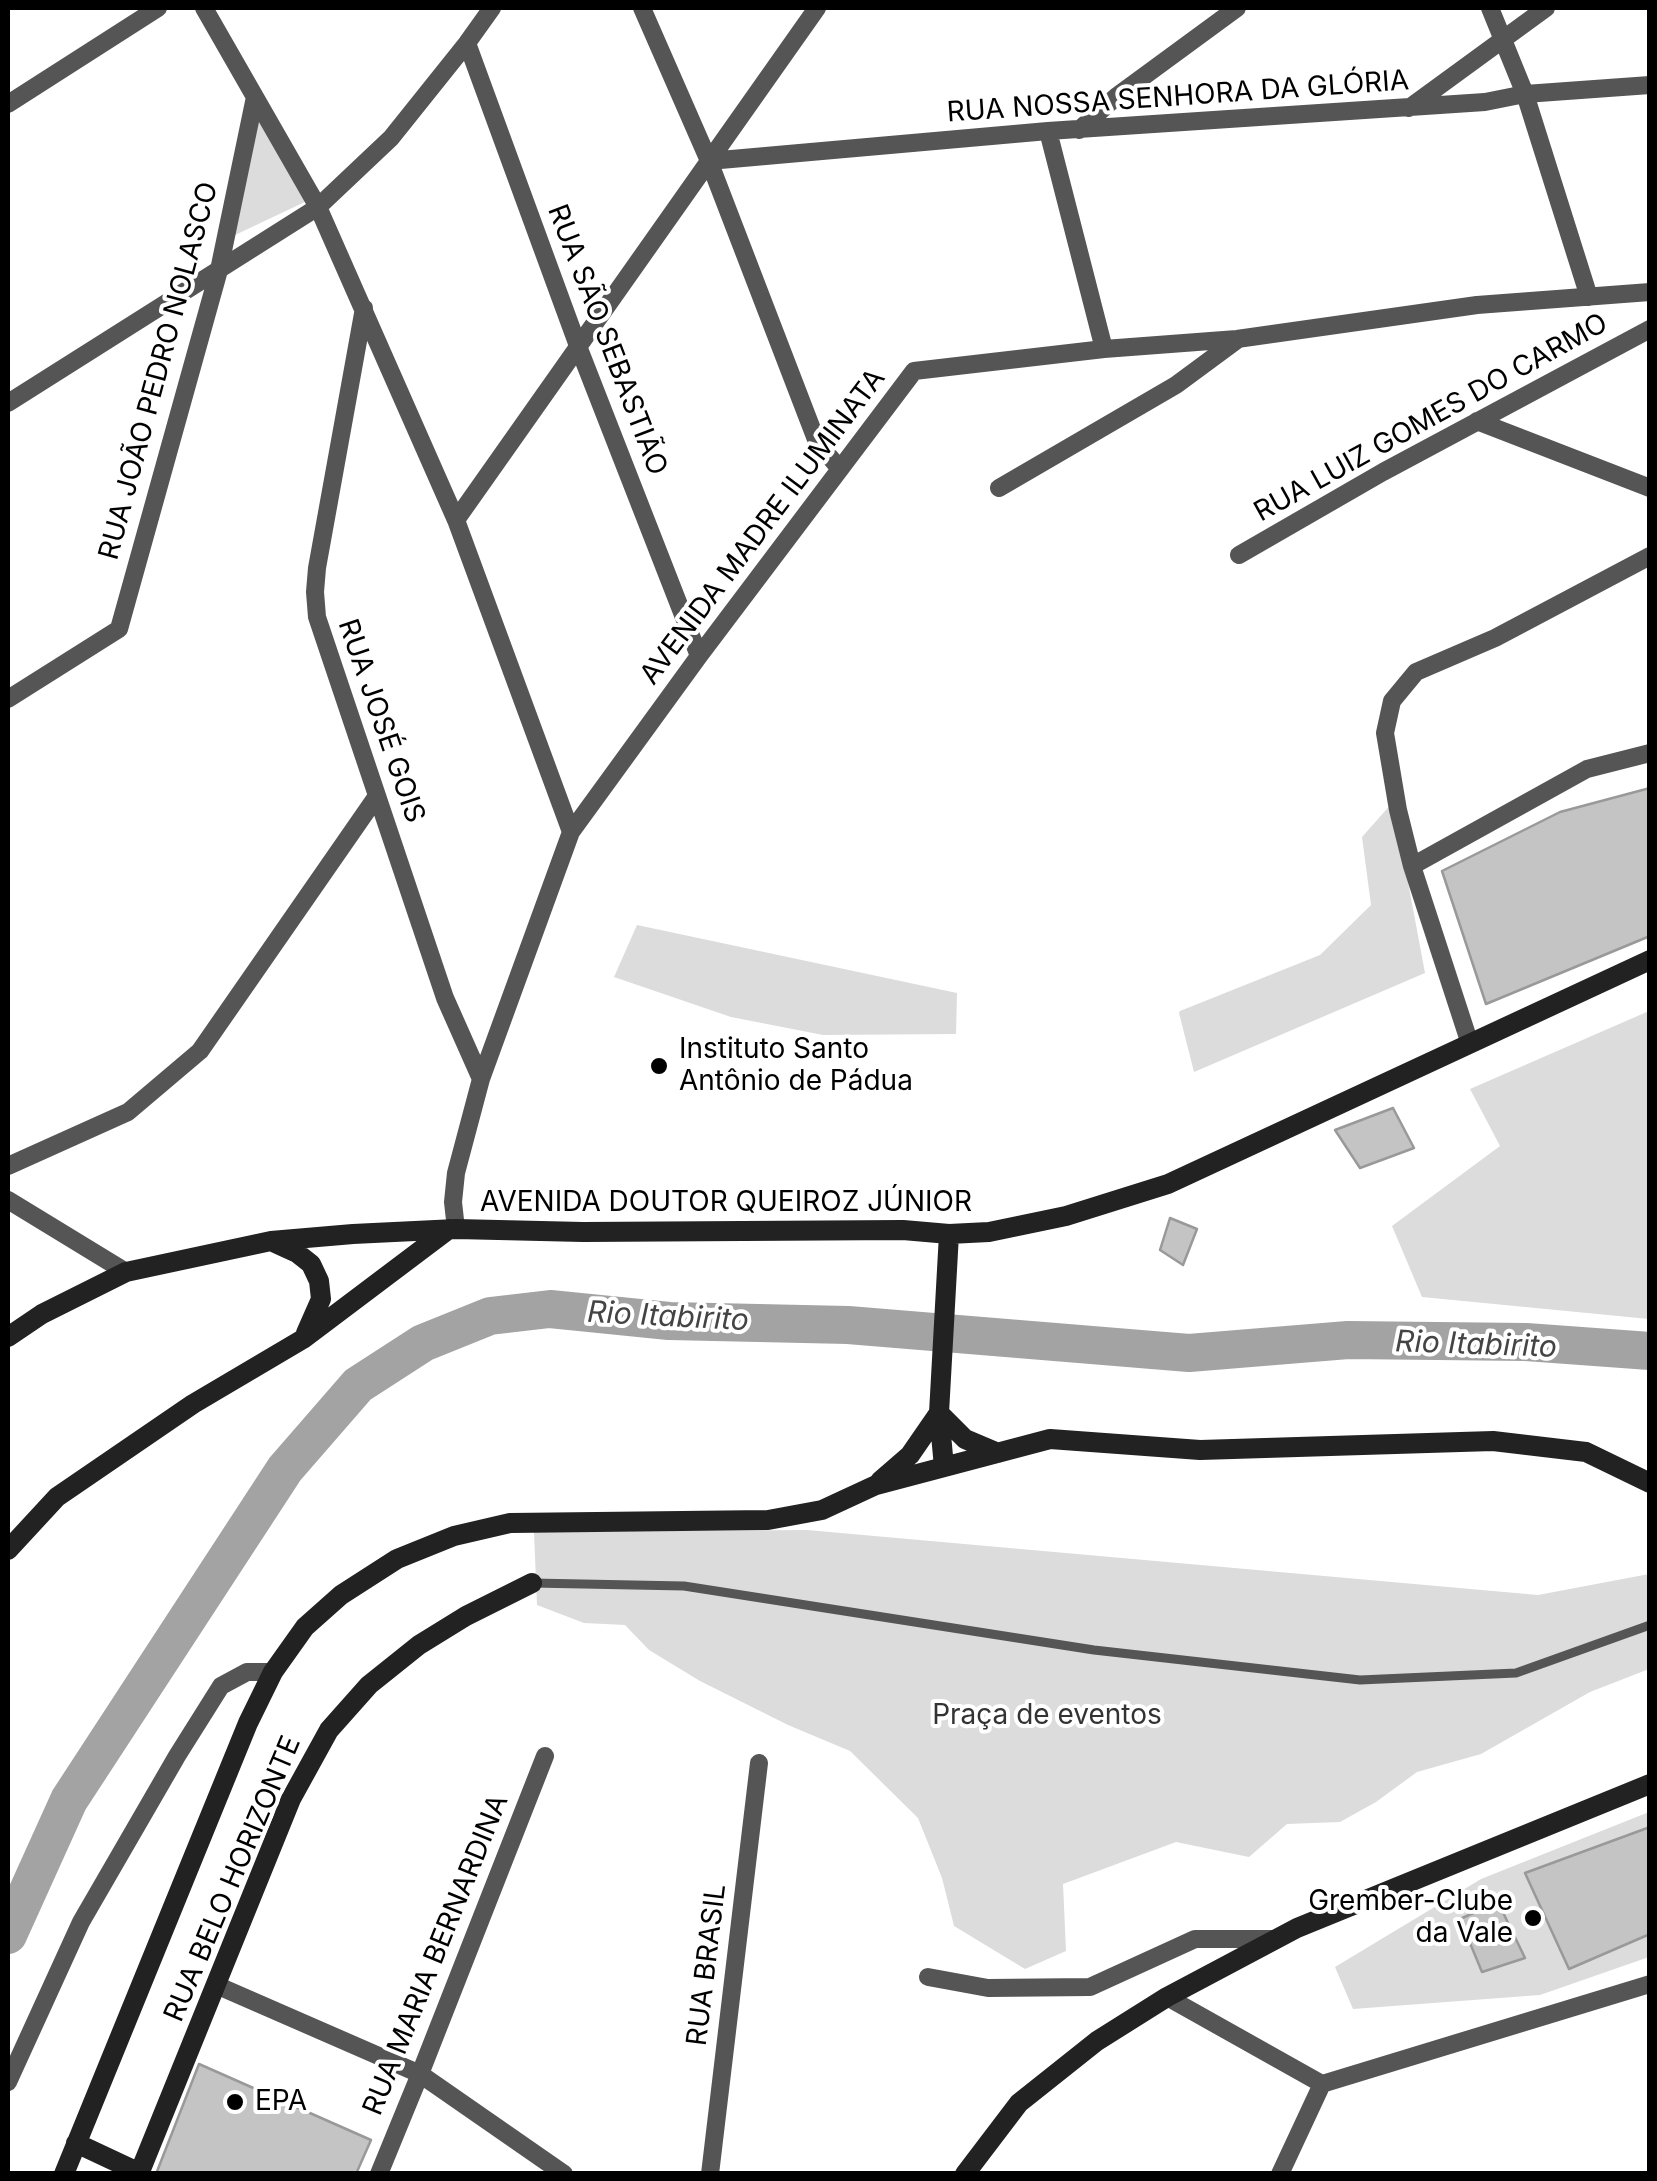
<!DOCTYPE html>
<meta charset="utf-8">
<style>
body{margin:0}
#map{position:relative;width:1657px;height:2181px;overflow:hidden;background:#fff;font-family:Inter,sans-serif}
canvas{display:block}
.frame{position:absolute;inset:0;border:10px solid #000;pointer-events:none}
</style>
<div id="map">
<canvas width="1657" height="2181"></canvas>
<div class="frame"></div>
</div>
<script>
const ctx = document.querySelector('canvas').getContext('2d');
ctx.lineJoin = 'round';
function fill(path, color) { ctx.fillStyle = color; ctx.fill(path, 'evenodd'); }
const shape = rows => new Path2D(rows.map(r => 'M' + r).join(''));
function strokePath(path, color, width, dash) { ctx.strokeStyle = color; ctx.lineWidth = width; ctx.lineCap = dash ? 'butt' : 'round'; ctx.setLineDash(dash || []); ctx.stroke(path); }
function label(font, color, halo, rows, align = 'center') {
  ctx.font = font + ' Inter,sans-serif'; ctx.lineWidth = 8; ctx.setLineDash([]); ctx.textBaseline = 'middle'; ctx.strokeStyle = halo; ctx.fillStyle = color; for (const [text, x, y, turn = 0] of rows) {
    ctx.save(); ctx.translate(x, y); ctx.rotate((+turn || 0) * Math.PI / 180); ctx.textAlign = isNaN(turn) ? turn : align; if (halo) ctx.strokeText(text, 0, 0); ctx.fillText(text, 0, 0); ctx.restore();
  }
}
const green = shape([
 [258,112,309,200,233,236],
 [1393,802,1425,973,1194,1072,1179,1013,1180,1011,1320,955,1371,905,1362,837],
 [637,925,957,993,956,1034,823,1035,731,1017,614,977],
 [1649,1011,1649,1319,1422,1297,1392,1226,1500,1146,1470,1089],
 [807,1530,1538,1595,1649,1574,1649,1669,1590,1692,1481,1754,1417,1772,1376,1802,1340,1822,1287,1824,1249,1857,1176,1842,1063,1884,1066,1951,1025,1969,954,1926,942,1878,918,1818,850,1751,788,1725,700,1681,649,1650,625,1625,584,1623,537,1605,534,1532],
 [1649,1812,1649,1957,1540,1995,1353,2009,1335,1967,1481,1879]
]);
const river = shape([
 [8,1935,69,1800,285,1469,358,1385,423,1343,490,1316,550,1309,669,1321,848,1325,1189,1353,1348,1340,1526,1342,1650,1351]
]);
const building = shape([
 [1650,788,1650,936,1486,1004,1442,871,1560,812,1650,788],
 [1393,1108,1414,1148,1360,1168,1335,1130,1393,1108],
 [1170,1218,1197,1229,1183,1265,1160,1250,1170,1218],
 [1650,1827,1650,1934,1569,1969,1525,1873,1650,1827],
 [1498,1902,1525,1958,1482,1972,1460,1919,1498,1902],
 [199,2064,371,2140,356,2174,156,2174,199,2064]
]);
const lane = shape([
 [532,1583,684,1586,1094,1650,1360,1680,1516,1673,1650,1625]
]);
const street = shape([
 [642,8,709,161,817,442,840,469],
 [1490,8,1525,94,1589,297],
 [467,43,578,346,699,656],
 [255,97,318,207,456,520,571,832],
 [8,104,158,8],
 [1409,108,1546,8],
 [1079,130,1117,96,1237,8],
 [1048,131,1104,349],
 [709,161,1048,131,1485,102,1525,94,1650,85],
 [364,308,317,568,315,592,317,617,445,998,481,1079],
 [8,403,318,207,391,138,467,43,492,8],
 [1477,421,1650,488],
 [999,488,1176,385,1237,340],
 [456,520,817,8],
 [1239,555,1383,472,1650,329],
 [8,699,119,629,219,270,255,97,204,8],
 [1412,866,1587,769,1650,753],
 [1470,1044,1412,866,1398,810,1385,733,1392,701,1416,672,1495,638,1650,556],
 [8,1166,128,1112,200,1051,377,796],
 [8,1200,126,1272],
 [456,1229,453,1202,456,1173,481,1079,571,832,699,656,914,371,1104,349,1237,339,1477,305,1650,292],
 [928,1977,988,1988,1090,1987,1195,1939,1275,1939],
 [216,1985,420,2074,564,2174],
 [1167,1997,1322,2084,1650,1984],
 [8,2082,81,1922,177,1756,221,1686,247,1672,273,1672],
 [379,2174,420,2074,545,1756],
 [710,2174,759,1763],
 [1280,2174,1322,2084]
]);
const secondary = shape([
 [275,1243,297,1253,311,1264,319,1281,321,1299,306,1333],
 [8,1337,42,1314,126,1272,271,1241,353,1234,456,1229,583,1232,903,1230,949,1234,989,1232,1066,1216,1168,1184,1650,960],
 [944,1467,939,1413,949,1234],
 [880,1481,910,1455,939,1413,965,1439,998,1453],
 [8,1550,57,1497,193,1404,303,1339,449,1229],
 [76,2143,140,2173],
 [64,2174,248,1723,273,1672,305,1627,341,1595,397,1559,454,1536,510,1523,768,1520,822,1510,876,1485,1050,1439,1200,1450,1493,1441,1586,1452,1650,1483],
 [139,2174,291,1799,329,1730,369,1685,419,1645,466,1616,532,1583],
 [965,2174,1019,2103,1097,2041,1167,1997,1297,1928,1650,1784]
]);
const markers = [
 [659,1066,10,"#000"],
 [1533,1918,10,"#000"],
 [235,2102,10,"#000"]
];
const streetNames = [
 ["RUA NOSSA SENHORA DA GLÓRIA",1178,97,-4],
 ["RUA SÃO SEBASTIÃO",607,340,69],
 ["RUA JOÃO PEDRO NOLASCO",159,371,-75],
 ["RUA LUIZ GOMES DO CARMO",1431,418,-29],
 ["AVENIDA MADRE ILUMINATA",763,527,-53],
 ["RUA JOSÉ GOIS",381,721,71],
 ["AVENIDA DOUTOR QUEIROZ JÚNIOR",726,1203],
 ["RUA BELO HORIZONTE",233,1879,-67],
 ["RUA MARIA BERNARDINA",436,1955,-68],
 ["RUA BRASIL",707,1965,-83]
];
const poiNames = [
 ["Instituto Santo",679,1050],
 ["Antônio de Pádua",679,1082],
 ["Grember-Clube",1513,1902,"right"],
 ["da Vale",1513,1934,"right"],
 ["EPA",255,2102]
];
const parkNames = [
 ["Praça de eventos",1047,1716]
];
const waterNames = [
 ["Rio Itabirito",668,1317,3],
 ["Rio Itabirito",1476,1345,2]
];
fill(green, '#dcdcdc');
strokePath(river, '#a3a3a3', 38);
fill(building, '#c4c4c4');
strokePath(building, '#999', 2.5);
strokePath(lane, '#555', 9);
strokePath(street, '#555', 18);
strokePath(secondary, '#222', 20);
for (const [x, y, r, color] of markers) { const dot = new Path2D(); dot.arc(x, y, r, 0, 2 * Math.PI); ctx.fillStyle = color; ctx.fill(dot); strokePath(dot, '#fff', 4); }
label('28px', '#000', '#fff', streetNames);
label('28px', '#000', '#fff', poiNames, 'left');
label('28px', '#333', '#fff', parkNames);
label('italic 30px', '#444', '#fff', waterNames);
</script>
